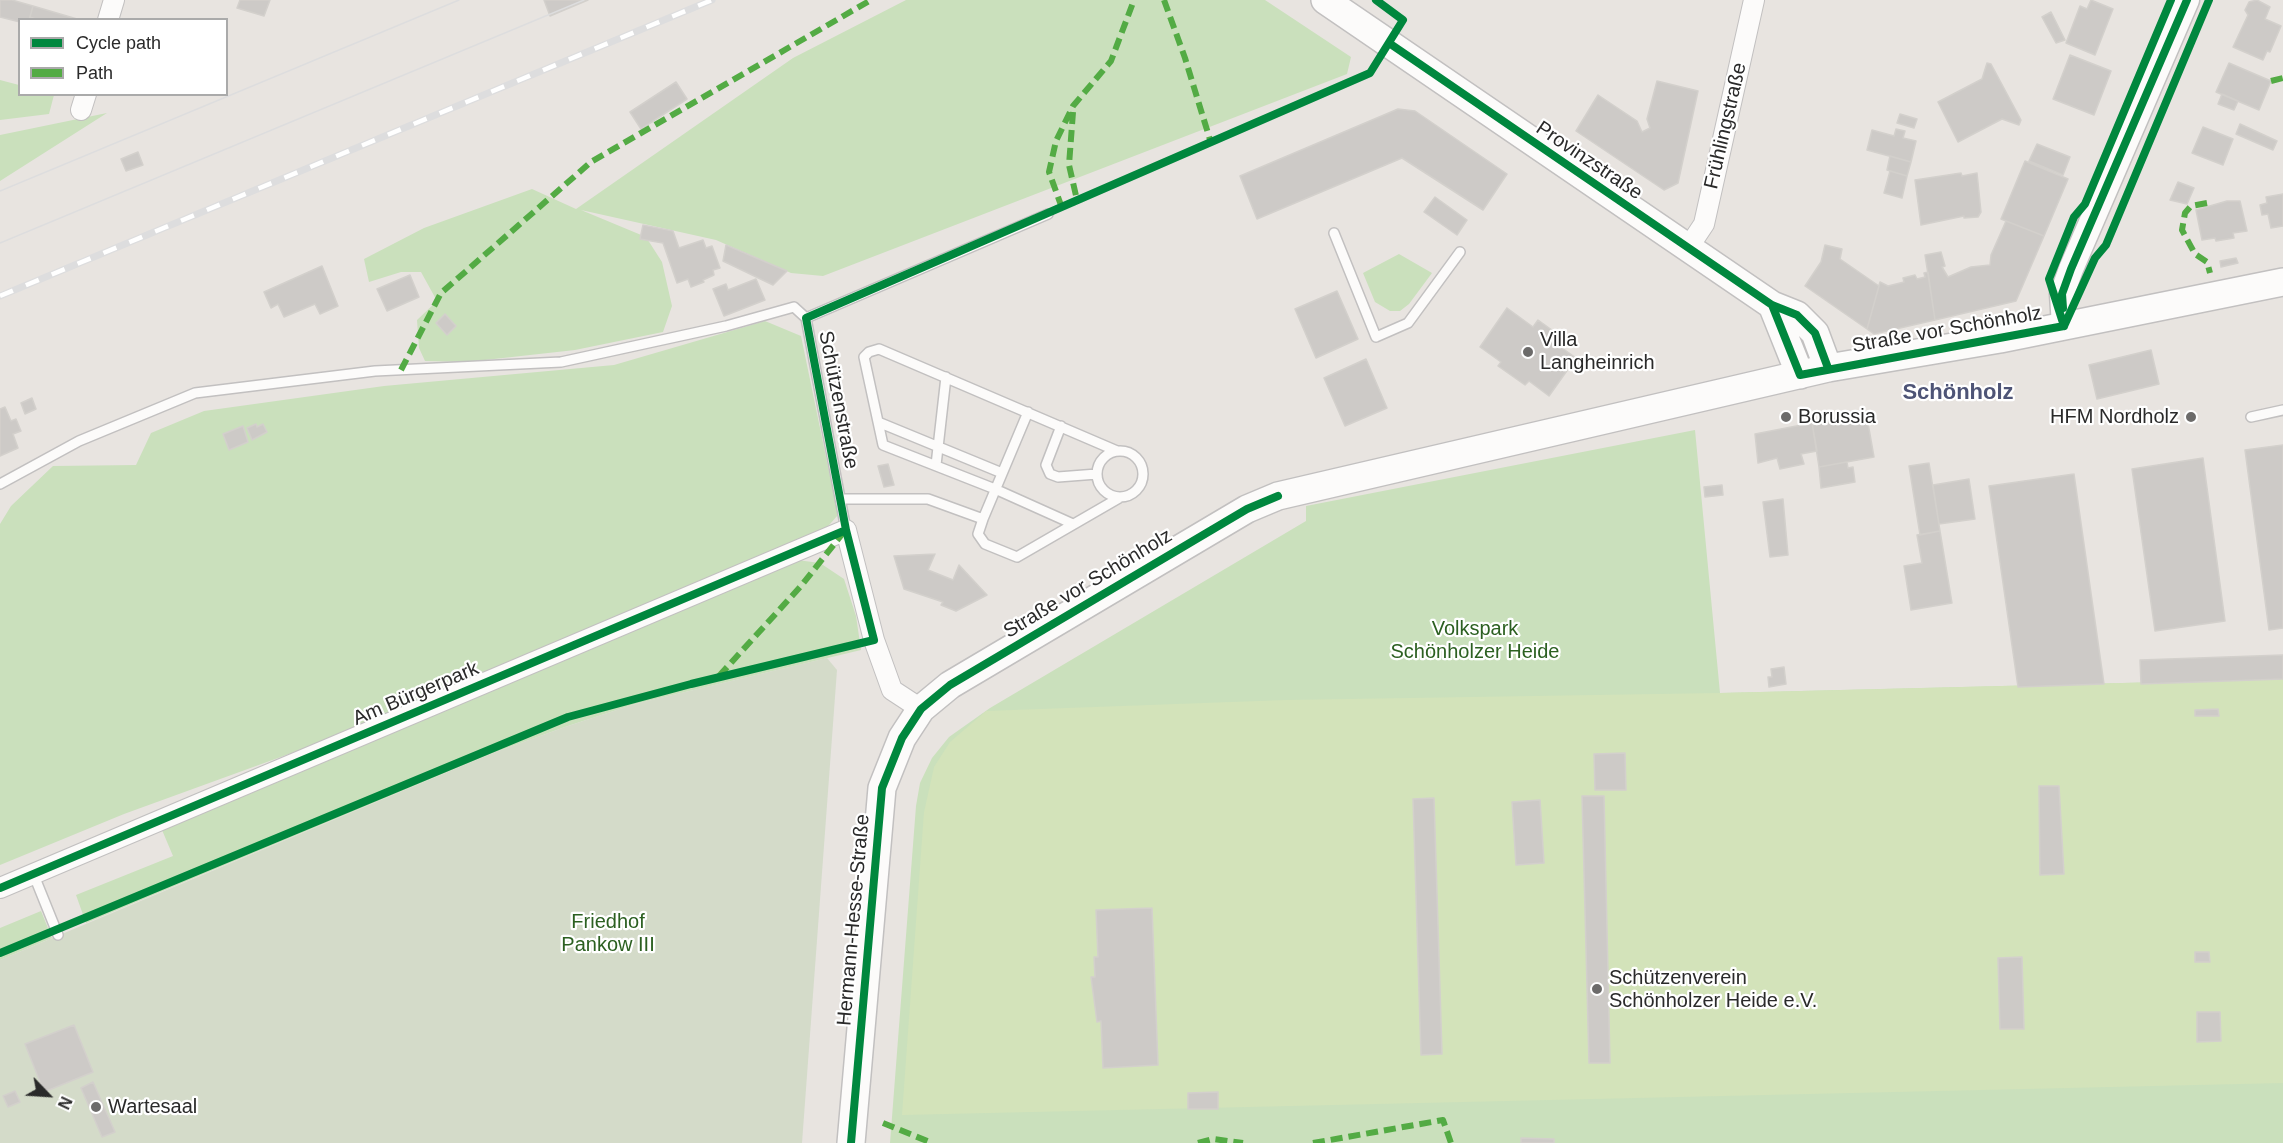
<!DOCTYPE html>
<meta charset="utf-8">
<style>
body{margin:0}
#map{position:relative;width:2283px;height:1143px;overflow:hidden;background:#e8e4e0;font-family:Helvetica,sans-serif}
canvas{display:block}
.legend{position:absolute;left:18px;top:18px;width:210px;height:78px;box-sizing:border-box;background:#fff;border:2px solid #aaa;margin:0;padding:8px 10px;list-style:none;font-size:18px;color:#2a2a2a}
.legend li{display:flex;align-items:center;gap:12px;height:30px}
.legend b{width:30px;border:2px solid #aaa}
.north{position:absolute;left:18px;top:1065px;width:60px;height:60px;-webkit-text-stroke:4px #fff;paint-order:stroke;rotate:115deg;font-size:16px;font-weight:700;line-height:24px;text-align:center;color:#2a2a2a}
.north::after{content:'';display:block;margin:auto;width:21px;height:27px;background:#2a2a2a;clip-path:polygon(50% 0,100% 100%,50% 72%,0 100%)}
</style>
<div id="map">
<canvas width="2283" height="1143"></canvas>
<ul class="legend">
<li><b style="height:8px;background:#00873e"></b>Cycle path</li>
<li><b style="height:8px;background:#53ab44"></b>Path</li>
</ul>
<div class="north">N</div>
</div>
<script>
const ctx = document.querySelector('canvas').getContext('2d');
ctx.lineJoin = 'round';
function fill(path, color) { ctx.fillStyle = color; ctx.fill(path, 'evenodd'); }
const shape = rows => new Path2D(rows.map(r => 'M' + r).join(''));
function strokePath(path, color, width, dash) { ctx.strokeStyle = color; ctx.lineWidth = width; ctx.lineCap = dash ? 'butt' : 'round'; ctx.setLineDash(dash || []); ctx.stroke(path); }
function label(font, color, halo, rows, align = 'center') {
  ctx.font = font + ' Helvetica,sans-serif'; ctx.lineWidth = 4.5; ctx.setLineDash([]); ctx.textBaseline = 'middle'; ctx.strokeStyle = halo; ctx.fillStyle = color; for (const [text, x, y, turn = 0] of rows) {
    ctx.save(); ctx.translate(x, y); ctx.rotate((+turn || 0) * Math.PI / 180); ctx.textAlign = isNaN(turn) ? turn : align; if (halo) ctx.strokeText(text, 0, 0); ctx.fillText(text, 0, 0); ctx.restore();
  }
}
const green = shape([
 [906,0,1265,0,1351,57,1347,74,823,276,791,273,716,240,581,210,646,237,662,262,672,306,663,332,575,350,467,362,425,361,419,348,417,320,437,301,421,272,401,272,369,282,364,259,424,228,532,189,576,209,793,58],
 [0,80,19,85,20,94,54,95,49,114,0,120],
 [107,113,0,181,0,135],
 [1399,254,1432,273,1409,304,1400,311,1390,311,1375,302,1363,273],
 [765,321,801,336,838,515,822,533,366,726,124,814,0,865,0,524,11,506,53,466,136,465,151,433,204,411,384,386,614,365],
 [1695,430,1720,693,2283,679,2283,1143,890,1143,916,806,920,783,932,758,949,737,990,708,1306,521,1306,506],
 [797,560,820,563,844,579,856,616,861,650,635,704,565,727,493,753,86,923,76,895,173,856,162,830],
 [41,911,52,938,0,960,0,928]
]);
const cemetery = shape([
 [827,658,837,670,802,1143,0,1143,0,960,493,753,565,727,635,704]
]);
const pitch = shape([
 [2283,679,2283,1083,902,1115,924,812,934,767,950,742,986,711,1286,700,1720,693]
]);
const building = shape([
 [0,0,12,0,33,6,29,20,20,20,20,22,0,17,0,0],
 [240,0,270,0,264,16,237,8,240,0],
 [544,0,588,0,550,16,544,0],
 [2091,0,2113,9,2095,55,2066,43,2080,6,2087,9,2091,0],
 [2257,0,2270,7,2265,19,2281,26,2270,52,2267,51,2263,60,2233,47,2248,15,2245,10,2249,2,2257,0],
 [33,6,77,19,76,20,38,20,30,17,33,6],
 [2051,12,2065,40,2056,43,2042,17,2051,12],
 [2070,55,2111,71,2094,115,2053,99,2070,55],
 [1987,63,1991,64,2021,120,2019,125,2002,119,1958,142,1938,102,1982,79,1987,63],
 [2229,63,2271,81,2259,110,2216,92,2229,63],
 [1657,81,1698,91,1678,183,1664,190,1576,131,1598,95,1637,121,1642,132,1650,128,1647,119,1657,81],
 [676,82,687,99,641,129,630,112,676,82],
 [2222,94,2238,101,2234,110,2218,104,2222,94],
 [1398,109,1415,111,1507,174,1483,210,1402,158,1257,219,1240,176,1398,109],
 [1900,114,1917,119,1914,128,1897,123,1900,114],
 [2240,124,2277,141,2273,150,2236,134,2240,124],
 [2203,127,2233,139,2223,165,2192,153,2203,127],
 [1896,129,1905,131,1903,138,1916,141,1911,162,1867,150,1872,130,1894,136,1896,129],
 [2037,144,2070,157,2063,175,2029,161,2037,144],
 [138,152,143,165,126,171,121,159,138,152],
 [1890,156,1911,162,1907,176,1887,170,1890,156],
 [2025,161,2068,179,2044,236,2001,219,2025,161],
 [1890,171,1907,176,1902,198,1884,193,1890,171],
 [1961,173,1962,176,1977,173,1981,212,1978,217,1964,218,1964,216,1921,225,1915,180,1961,173],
 [2178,182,2194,188,2187,204,2170,200,2178,182],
 [2283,194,2283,226,2271,228,2268,214,2262,215,2260,205,2267,203,2266,197,2283,194],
 [1435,197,1467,220,1457,235,1424,212,1435,197],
 [2227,201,2240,201,2247,231,2233,233,2234,238,2216,241,2215,238,2202,240,2196,210,2227,201],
 [2006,221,2044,236,2016,301,1935,320,1925,255,1941,252,1945,266,1942,267,1948,277,1971,267,1990,265,1991,255,2006,221],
 [643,225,673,231,679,248,703,240,706,248,712,246,720,268,713,270,714,275,703,280,704,282,691,287,688,279,677,283,663,243,640,239,643,225],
 [726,245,787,271,773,285,723,261,726,245],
 [1825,245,1842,249,1840,259,1879,286,1867,329,1805,286,1821,262,1825,245],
 [2236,258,2238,263,2221,267,2220,261,2236,258],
 [322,266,338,306,320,314,315,304,284,317,278,304,271,308,264,292,322,266],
 [1928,272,1935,320,1874,334,1867,329,1880,282,1888,286,1904,282,1903,278,1915,275,1917,279,1925,277,1924,273,1928,272],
 [410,275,419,297,387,311,377,289,410,275],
 [756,279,765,300,724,316,713,289,726,284,728,290,756,279],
 [1337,291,1358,339,1316,358,1295,309,1337,291],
 [1507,308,1533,327,1538,320,1556,333,1551,340,1576,358,1549,396,1529,381,1525,385,1498,366,1501,362,1480,347,1507,308],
 [445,314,456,326,447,335,436,323,445,314],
 [2151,350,2159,384,2097,399,2089,365,2151,350],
 [1366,359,1387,408,1345,426,1324,378,1366,359],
 [32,398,36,409,25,414,21,403,32,398],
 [5,407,11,421,16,419,21,431,13,434,18,448,0,456,0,409,5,407],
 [1866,412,1874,457,1819,467,1812,423,1866,412],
 [1812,423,1817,451,1801,454,1804,464,1780,469,1777,458,1758,463,1755,434,1812,423],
 [256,424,257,427,263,424,267,432,252,440,247,428,256,424],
 [243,426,248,442,229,450,223,434,243,426],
 [2283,445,2283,628,2269,630,2245,450,2283,445],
 [2203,458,2225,621,2155,631,2132,469,2203,458],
 [1847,462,1848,468,1853,467,1855,482,1821,488,1819,467,1847,462],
 [1929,463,1940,531,1920,535,1909,466,1929,463],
 [888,464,894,485,884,487,878,466,888,464],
 [2074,474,2104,684,2018,687,1989,486,2074,474],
 [1969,479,1975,519,1939,524,1933,485,1969,479],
 [1722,485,1723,495,1705,497,1704,487,1722,485],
 [1783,499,1788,555,1770,557,1763,502,1783,499],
 [1940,531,1952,603,1911,610,1904,566,1922,563,1917,535,1940,531],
 [935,554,928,570,953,580,959,565,987,595,956,611,941,605,943,602,904,589,894,556,935,554],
 [2283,655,2283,679,2141,684,2140,660,2283,655],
 [1784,667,1786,684,1769,687,1768,677,1772,677,1771,669,1784,667],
 [2218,709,2219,716,2195,716,2195,710,2218,709],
 [1625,753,1626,790,1595,790,1594,754,1625,753],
 [2039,786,2059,786,2064,874,2040,875,2039,786],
 [1582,796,1604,796,1610,1063,1589,1063,1582,796],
 [1434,798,1442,1054,1421,1055,1413,799,1434,798],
 [1540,800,1544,863,1516,865,1512,802,1540,800],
 [1152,908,1158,1065,1103,1068,1101,1021,1097,1022,1091,977,1095,977,1094,957,1098,957,1096,910,1152,908],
 [2195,952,2209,952,2210,962,2195,962,2195,952],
 [2022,957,2024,1029,2000,1029,1998,958,2022,957],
 [2197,1012,2220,1012,2221,1041,2197,1042,2197,1012],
 [74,1025,93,1072,44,1092,25,1044,74,1025],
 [93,1082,115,1132,102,1137,81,1088,93,1082],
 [15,1091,20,1102,8,1107,3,1096,15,1091],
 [1218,1092,1218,1109,1188,1109,1188,1093,1218,1092],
 [1521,1138,1554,1139,1554,1143,1521,1143,1521,1138]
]);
const service = shape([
 [1334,233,1376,337,1408,323,1460,252],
 [1028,412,983,519,978,534,985,544,1017,557,1119,498],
 [2251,417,2283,410],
 [878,422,1002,473],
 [1061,426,1046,465,1050,474,1058,477,1097,474],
 '1097 474a23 23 0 1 1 46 0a23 23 0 1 1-46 0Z',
 [936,465,946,377],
 [0,484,79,441,195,393,375,371,561,362,726,326,794,307,806,318],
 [841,499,928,499,983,519],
 [1073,524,995,489,883,445,864,357,869,352,879,349,1117,451],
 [846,530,806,318,1048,214],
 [33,873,58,935]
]);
const minor = shape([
 [108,20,114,0],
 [81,110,86,94],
 [1688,248,1704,224,1754,0],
 [0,888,846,530,874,640,892,690,921,709]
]);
const tertiary = shape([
 [2064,326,2062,294,2071,269,2187,0]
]);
const secondary = shape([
 [1325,0,1772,305,1797,315,1815,333,1828,368],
 [1772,305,1800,375],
 [851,1143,882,788,902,738,921,709,950,685,1247,509,1278,496,1828,368,2000,339,2283,282]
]);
const tram = shape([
 [0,191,459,0],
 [0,243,584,0]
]);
const rail = shape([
 [0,296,712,0]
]);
const quiet = shape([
 [1164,0,1185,58,1211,143],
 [2271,81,2283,78],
 [1073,112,1069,165,1077,200],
 [2207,203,2191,206,2185,213,2182,230,2195,254,2207,262,2210,273],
 [1062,208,1049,172,1056,141,1073,106,1111,61,1134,0],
 [401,370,441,293,591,162,871,0],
 [719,676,801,586,843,533],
 [883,1123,932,1143],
 [1198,1143,1213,1139,1243,1143],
 [1313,1143,1443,1120,1451,1143]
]);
const cycleway = shape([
 [1389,43,1772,305,1797,315,1815,333,1828,368],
 [1772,305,1800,375,2064,326],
 [2063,308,2062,294,2071,269,2187,0],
 [2064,326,2095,258,2106,245,2209,0],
 [2064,326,2049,279,2074,217,2085,204,2171,0],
 [0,888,846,530],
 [0,953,568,717,691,684,874,640,846,530,806,318,1370,73,1403,20,1376,0],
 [851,1143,882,788,902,738,921,709,950,685,1247,509,1278,496]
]);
const markers = [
 [1528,352,6,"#6c6b6a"],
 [1786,417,6,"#6c6b6a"],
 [2191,417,6,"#6c6b6a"],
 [1597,989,6,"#6c6b6a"],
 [96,1107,6,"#6c6b6a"]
];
const streetNames = [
 ["Frühlingstraße",1726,126,-77],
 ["Provinzstraße",1589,161,34],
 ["Straße vor Schönholz",1947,330,-10],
 ["Schützenstraße",838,400,79],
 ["Straße vor Schönholz",1088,584,-31],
 ["Am Bürgerpark",416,694,-23],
 ["Hermann-Hesse-Straße",854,920,-85]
];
const poiNames = [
 ["Villa",1540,340],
 ["Langheinrich",1540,363],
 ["Borussia",1798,417],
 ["HFM Nordholz",2179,417,"right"],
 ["Schützenverein",1609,978],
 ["Schönholzer Heide e.V.",1609,1001],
 ["Wartesaal",108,1107]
];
const parkNames = [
 ["Volkspark",1475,629],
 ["Schönholzer Heide",1475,652],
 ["Friedhof",608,922],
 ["Pankow III",608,945]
];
const quarterNames = [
 ["Schönholz",1958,393]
];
fill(green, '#cae0bc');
fill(cemetery, '#d4dbc9');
fill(pitch, '#d3e3ba');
fill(building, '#cdcac7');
strokePath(building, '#d3d0cc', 1.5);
strokePath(service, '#c2c0c0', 12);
strokePath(minor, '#c2c0c0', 22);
strokePath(tertiary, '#c2c0c0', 27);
strokePath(secondary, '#c2c0c0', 30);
strokePath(service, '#fcfbfa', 9);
strokePath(minor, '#fcfbfa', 20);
strokePath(tertiary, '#fcfbfa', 24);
strokePath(secondary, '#fcfbfa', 27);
strokePath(tram, '#ddddde', 1.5);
strokePath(rail, '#ddddde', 7);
strokePath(rail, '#fff', 4.5, [14]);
strokePath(quiet, '#53ab44', 6, [12, 6]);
strokePath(cycleway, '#00873e', 8);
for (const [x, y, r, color] of markers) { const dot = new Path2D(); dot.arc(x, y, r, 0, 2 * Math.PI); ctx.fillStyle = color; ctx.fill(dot); strokePath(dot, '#fff', 2); }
label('20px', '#2a2a2a', '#fff', streetNames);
label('20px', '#2a2a2a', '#fff', poiNames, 'left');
label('20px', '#2c6021', '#fff', parkNames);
label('bold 22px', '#4e5476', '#fff', quarterNames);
</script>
